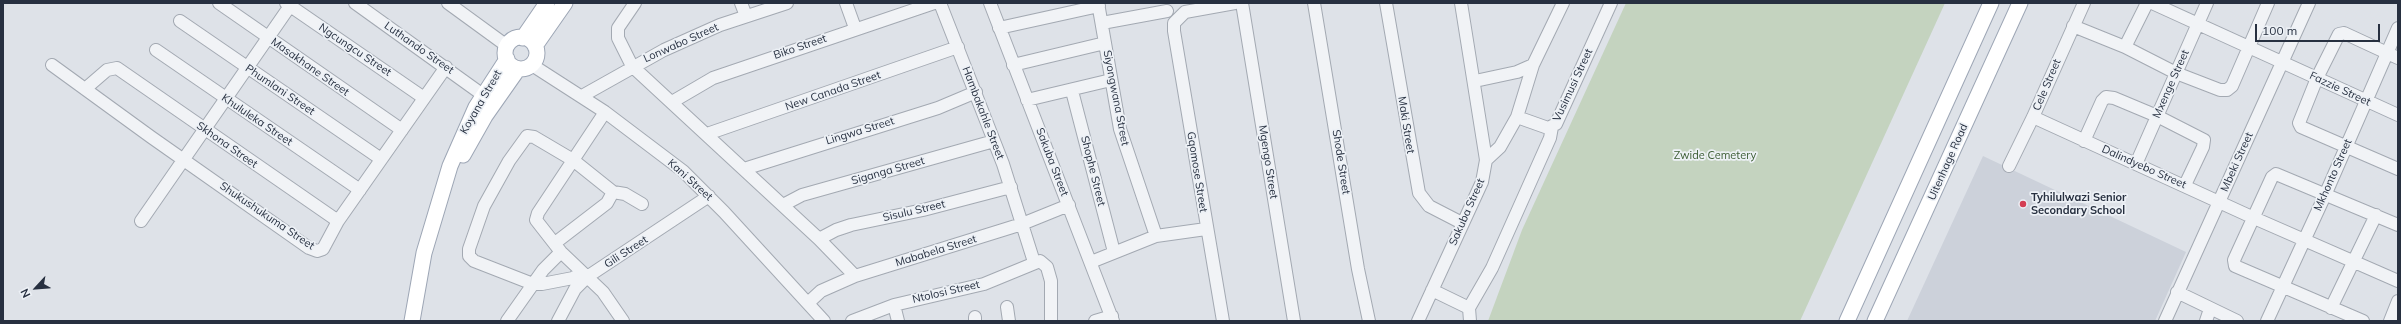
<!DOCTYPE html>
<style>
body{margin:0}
#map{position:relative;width:2401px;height:324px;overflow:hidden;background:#dee2e8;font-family:Mulish,sans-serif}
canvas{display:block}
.frame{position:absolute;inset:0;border:4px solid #273040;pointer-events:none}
.north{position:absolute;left:16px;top:268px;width:40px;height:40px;-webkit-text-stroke:3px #edf1f6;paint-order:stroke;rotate:244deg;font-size:11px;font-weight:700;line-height:16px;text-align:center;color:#273040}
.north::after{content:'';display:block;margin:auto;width:14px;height:18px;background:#273040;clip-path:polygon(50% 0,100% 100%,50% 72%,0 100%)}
.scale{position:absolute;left:2255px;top:24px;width:125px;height:18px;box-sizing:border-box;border:2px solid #273040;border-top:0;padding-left:5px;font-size:12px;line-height:14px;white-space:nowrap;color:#273040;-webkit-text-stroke:3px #edf1f6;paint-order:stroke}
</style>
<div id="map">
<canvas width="2401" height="324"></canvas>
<div class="frame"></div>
<div class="north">N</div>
<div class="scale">100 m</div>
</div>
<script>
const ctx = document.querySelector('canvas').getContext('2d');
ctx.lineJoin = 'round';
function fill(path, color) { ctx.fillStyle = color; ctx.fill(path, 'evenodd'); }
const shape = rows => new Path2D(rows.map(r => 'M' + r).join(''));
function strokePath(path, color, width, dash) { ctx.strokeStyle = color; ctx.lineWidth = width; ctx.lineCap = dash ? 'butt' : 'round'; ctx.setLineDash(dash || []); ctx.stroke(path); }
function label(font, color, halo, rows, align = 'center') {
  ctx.font = font + ' Mulish,sans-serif'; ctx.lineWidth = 3.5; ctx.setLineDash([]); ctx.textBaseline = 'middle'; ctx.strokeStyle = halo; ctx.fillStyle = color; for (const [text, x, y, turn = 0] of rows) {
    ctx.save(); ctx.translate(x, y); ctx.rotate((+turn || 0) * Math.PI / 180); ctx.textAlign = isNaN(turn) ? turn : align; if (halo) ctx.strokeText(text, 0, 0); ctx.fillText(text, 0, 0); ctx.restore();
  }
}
const built = shape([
 [1983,156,2186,252,2155,321,1907,321]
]);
const green = shape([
 [1626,3,1945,3,1800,321,1488,321,1522,230]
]);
const minor = shape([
 [219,3,402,130],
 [286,3,424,98],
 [355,3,483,95],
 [448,3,507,46],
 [635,3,618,28,618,38,632,66,819,239,855,276],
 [741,3,746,16],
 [846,3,855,28],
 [940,3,1003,164,1034,262],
 [990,3,1113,321],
 [1098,3,1120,129,1156,236],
 [1242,3,1294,321],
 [1314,3,1358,269,1369,321],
 [1386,3,1419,193,1429,206,1462,223],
 [2152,3,2398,115],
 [180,21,381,159],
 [1102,23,1167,11],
 [2073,26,2125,47,2176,73,2220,90,2227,90,2232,86,2268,3],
 [999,28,1099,6],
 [2125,47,2147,3],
 [156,50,360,190],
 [2398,58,2344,33,2339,34,2317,78,2299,123,2301,127,2398,169],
 [52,65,151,137,309,248,317,251,323,249,338,221,446,67],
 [532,65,605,112,683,171,724,212,824,321],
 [1013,65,1105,43],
 [1475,81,1517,72,1533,65,1563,3],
 [85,89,107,70,117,68,338,221],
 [1072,91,1114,252],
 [582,96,664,50,720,25,787,3],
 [1027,100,1111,80],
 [672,102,713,78,934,3],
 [605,112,538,213,536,220,561,252,603,292,623,321],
 [1517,117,1533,65],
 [2033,117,2254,218,2398,281],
 [707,134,958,47],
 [2084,141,2102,101,2106,97,2114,98,2157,116,2204,140,2203,147,2185,185],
 [1486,160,1500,147,1517,117,1548,128,1556,124,1611,3],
 [2136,164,2207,3],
 [2009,166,2033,117,2084,3],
 [744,169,938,108,976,92],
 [613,192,625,194,642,204],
 [783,205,802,195,994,141],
 [141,221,292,3],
 [819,239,836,230,851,225,923,210,1011,187],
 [555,243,607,203,613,192,573,160,534,137,527,136,509,161,484,206,469,249,469,256,474,261,533,284,542,284,573,278,581,272],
 [1091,262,1156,236,1206,229],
 [1432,290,1469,308],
 [2177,292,2237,321],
 [808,303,821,291,855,276,1022,224,1069,205],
 [894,305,898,321],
 [1007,307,1009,321],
 [2331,308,2376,215],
 [507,321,543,270,561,252],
 [558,321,575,289,587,277,709,196],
 [852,321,894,305,984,284,1040,261,1047,267,1051,281,1051,321],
 [975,321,975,317],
 [1095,321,1112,316],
 [1223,321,1174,31,1174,23,1185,12,1235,3],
 [1418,321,1482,182,1486,160,1461,3],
 [1470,321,1469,308,1492,268,1550,138,1552,127],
 [2165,321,2309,3],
 [2206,321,2210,309],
 [2267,321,2326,193,2398,28],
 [2363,321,2235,266,2234,260,2272,177,2276,174,2398,225],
 [2390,321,2398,301]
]);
const major = shape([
 '505 53a16 16 0 1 1 32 0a16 16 0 1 1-32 0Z',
 [523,38,547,3],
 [535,46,565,3],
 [463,155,485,116,518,69],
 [412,321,424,253,450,166,476,107,507,59],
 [1847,321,1991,3],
 [1875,321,2020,3]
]);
const markers = [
 [2023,204,4,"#d43d52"]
];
const streetNames = [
 ["Lonwabo Street",681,43,-24],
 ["Biko Street",800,47,-19],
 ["Luthando Street",419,48,35],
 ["Ngcungcu Street",355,50,34],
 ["Masakhane Street",310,67,35],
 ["Mxenge Street",2171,84,-66],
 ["Vusimusi Street",1573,85,-65],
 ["Cele Street",2047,85,-67],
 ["Fazzie Street",2340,89,25],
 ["Phumlani Street",280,90,34],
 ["New Canada Street",833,91,-19],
 ["Siyongwana Street",1116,98,79],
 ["Koyana Street",481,102,-60],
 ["Hambakahle Street",983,113,69],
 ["Khululeka Street",257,120,34],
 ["Maki Street",1406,125,81],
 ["Lingwa Street",860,131,-17],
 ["Skhona Street",227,145,35],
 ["Sakuba Street",1052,162,69],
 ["Mgengo Street",1268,162,81],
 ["Shode Street",1341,162,81],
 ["Uitenhage Road",1948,162,-66],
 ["Mbeki Street",2237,162,-66],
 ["Dalindyebo Street",2144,167,24],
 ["Siganga Street",888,171,-16],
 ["Shophe Street",1093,171,76],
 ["Gqomose Street",1197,172,81],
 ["Mkhonto Street",2333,175,-66],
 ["Kani Street",690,180,42],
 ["Sisulu Street",914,211,-13],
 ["Sakuba Street",1467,212,-66],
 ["Shukushukuma Street",267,216,34],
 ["Mababela Street",936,251,-17],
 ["Gili Street",626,252,-33],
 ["Ntolosi Street",946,292,-13]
];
const parkNames = [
 ["Zwide Cemetery",1715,156]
];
const poiNames = [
 ["Tyhilulwazi Senior",2031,198],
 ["Secondary School",2031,211]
];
fill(built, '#ccd1da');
fill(green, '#c4d3bf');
strokePath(minor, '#a3a9b2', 14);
strokePath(major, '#9da6b5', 17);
strokePath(minor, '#f1f3f6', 12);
strokePath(major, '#fff', 15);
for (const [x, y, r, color] of markers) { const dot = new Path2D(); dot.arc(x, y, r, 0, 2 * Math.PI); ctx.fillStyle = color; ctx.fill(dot); strokePath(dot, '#edf1f6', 1.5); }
label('11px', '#273040', '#edf1f6', streetNames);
label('11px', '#3b5c33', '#edf1f6', parkNames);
label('bold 11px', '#273040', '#edf1f6', poiNames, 'left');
</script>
